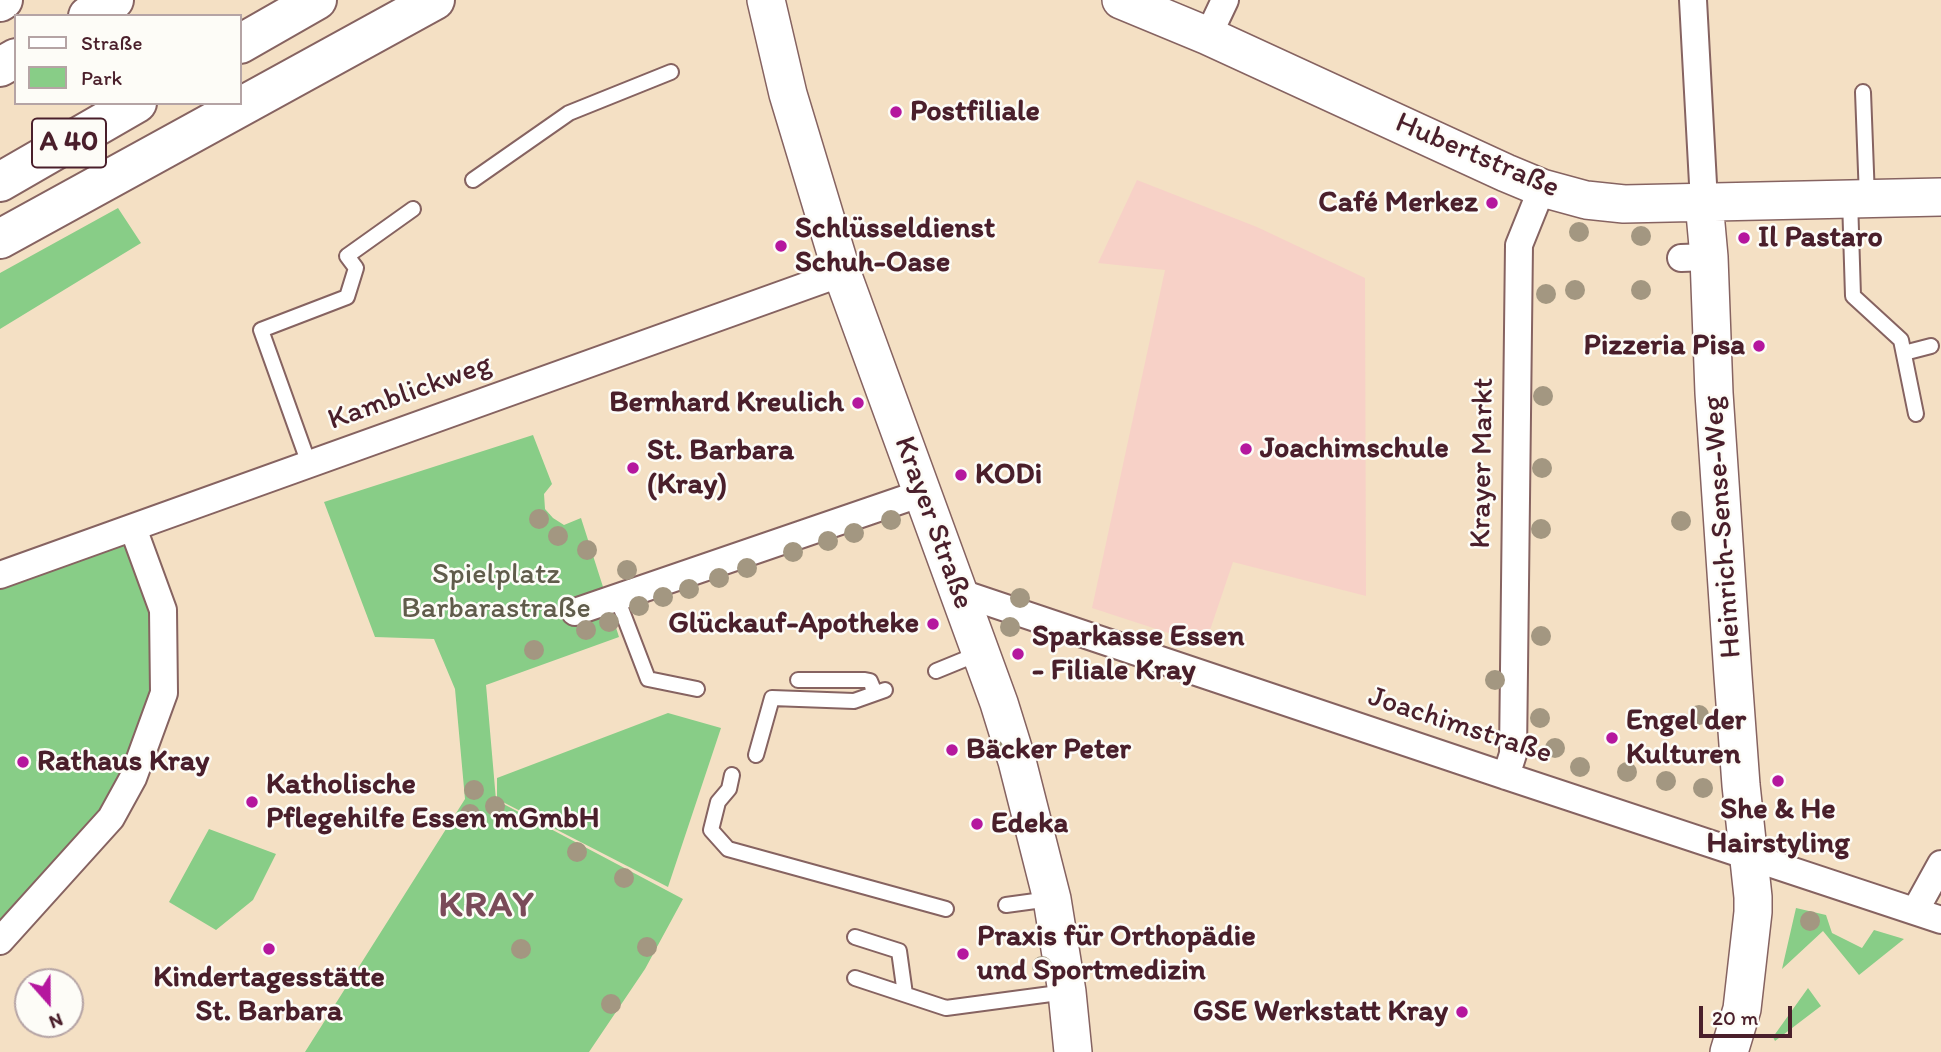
<!DOCTYPE html>
<meta charset="utf-8">
<style>
body{margin:0}
#map{position:relative;width:1941px;height:1052px;overflow:hidden;background:#f4e0c4;font-family:Itim,sans-serif}
canvas{display:block}
.legend{position:absolute;left:14px;top:14px;width:228px;height:91px;box-sizing:border-box;background:#fdfcf7;border:2px solid #b5a4a5;margin:0;padding:9px 12px;list-style:none;font-size:21px;color:#4a1f2b}
.legend li{display:flex;align-items:center;gap:14px;height:35px}
.legend b{width:35px;border:2px solid #b5a4a5}
.north{position:absolute;left:14px;top:968px;width:70px;height:70px;box-sizing:border-box;background:#fdfcf7;border:2px solid #b5a4a5;border-radius:50%;rotate:159deg;font-size:19px;font-weight:700;line-height:28px;text-align:center;color:#4a1f2b}
.north::after{content:'';display:block;margin:auto;width:24px;height:32px;background:#b5179e;clip-path:polygon(50% 0,100% 100%,50% 72%,0 100%)}
.scale{position:absolute;left:1699px;top:1006px;width:93px;height:32px;box-sizing:border-box;border:4px solid #4a1f2b;border-top:0;padding-left:9px;font-size:21px;line-height:24px;white-space:nowrap;color:#4a1f2b;-webkit-text-stroke:5px #fdfcf7;paint-order:stroke}
</style>
<div id="map">
<canvas width="1941" height="1052"></canvas>
<ul class="legend">
<li><b style="height:9px;background:#fff"></b>Straße</li>
<li><b style="height:19px;background:#88cd87"></b>Park</li>
</ul>
<div class="north">N</div>
<div class="scale">20 m</div>
</div>
<script>
const ctx = document.querySelector('canvas').getContext('2d');
ctx.lineJoin = 'round';
function fill(path, color) { ctx.fillStyle = color; ctx.fill(path, 'evenodd'); }
const shape = rows => new Path2D(rows.map(r => 'M' + r).join(''));
function strokePath(path, color, width, dash) { ctx.strokeStyle = color; ctx.lineWidth = width; ctx.lineCap = dash ? 'butt' : 'round'; ctx.setLineDash(dash || []); ctx.stroke(path); }
function label(font, color, halo, rows, align = 'center') {
  ctx.font = font + ' Itim,sans-serif'; ctx.lineWidth = 5; ctx.setLineDash([]); ctx.textBaseline = 'middle'; ctx.strokeStyle = halo; ctx.fillStyle = color; for (const [text, x, y, turn = 0] of rows) {
    ctx.save(); ctx.translate(x, y); ctx.rotate((+turn || 0) * Math.PI / 180); ctx.textAlign = isNaN(turn) ? turn : align; if (halo) ctx.strokeText(text, 0, 0); ctx.fillText(text, 0, 0); ctx.restore();
  }
}
const built = shape([
 [1137,180,1257,227,1365,278,1366,596,1233,562,1205,645,1092,608,1165,270,1098,263]
]);
const green = shape([
 [118,208,141,243,0,329,0,273],
 [533,435,552,484,544,494,545,509,553,518,564,525,581,518,619,637,486,685,496,800,683,899,645,969,589,1052,305,1052,465,799,455,689,434,639,375,637,324,502],
 [124,543,151,611,155,691,105,813,0,928,0,588],
 [668,713,721,728,668,887,497,799,497,778],
 [209,829,276,854,253,900,216,930,169,902],
 [1796,908,1826,915,1832,933,1862,948,1874,930,1904,939,1859,975,1823,931,1782,969],
 [1808,988,1821,1006,1775,1041,1773,1037]
]);
const lane = shape([
 [1863,92,1867,198],
 [473,180,569,113,671,72],
 [1850,199,1853,296,1901,340,1916,414],
 [1904,353,1931,346],
 [309,464,261,330,347,297,356,268,347,256,413,209],
 [617,598,648,679,697,689],
 [936,671,980,653],
 [798,680,865,680,870,681,875,693],
 [756,755,772,698,854,701,885,690],
 [732,775,729,789,718,802,711,830,728,849,946,909],
 [1006,905,1050,899],
 [855,937,899,951,905,994],
 [855,978,946,1008,1066,992]
]);
const street = shape([
 [1693,0,1704,202],
 [1208,36,1225,0],
 [1681,258,1709,257],
 [0,575,842,273],
 [958,592,1506,776,1941,920],
 [575,612,922,493],
 [1506,776,1513,754,1519,245,1542,188],
 [1915,911,1941,864],
 [0,941,111,818,133,778,164,693,163,610,133,528]
]);
const secondary = shape([
 [766,0,788,94,842,273,999,703,1017,761,1052,899,1067,992,1073,1052],
 [1121,0,1208,36,1506,173,1542,188,1586,200,1624,204,1941,197],
 [1704,202,1709,257,1714,393,1733,676,1741,785,1753,897,1753,912,1742,1009,1729,1052]
]);
const highway = shape([
 [0,2,3,0],
 [88,16,114,0],
 [240,44,317,0],
 [0,67,16,58],
 [0,182,137,103],
 [0,239,435,0]
]);
const trees = [
 [1579,232],
 [1641,236],
 [1575,290],
 [1641,290],
 [1546,294],
 [1543,396],
 [1542,468],
 [539,519],
 [891,520],
 [1681,521],
 [1541,529],
 [854,533],
 [558,536],
 [828,541],
 [587,550],
 [793,552],
 [747,568],
 [627,570],
 [719,578],
 [689,589],
 [663,597],
 [1020,598],
 [639,606],
 [609,622],
 [1010,627],
 [586,630],
 [1541,636],
 [534,650],
 [1495,680],
 [1699,715],
 [1540,718],
 [1555,748],
 [994,749],
 [1580,767],
 [1627,772],
 [1666,781],
 [1703,788],
 [474,790],
 [495,806],
 [470,814],
 [577,852],
 [624,878],
 [1810,921],
 [647,947],
 [521,949],
 [1042,966],
 [611,1004]
];
const markers = [
 [896,112,7,"#b5179e"],
 [1492,203,7,"#b5179e"],
 [1744,238,7,"#b5179e"],
 [781,246,7,"#b5179e"],
 [1759,346,7,"#b5179e"],
 [858,403,7,"#b5179e"],
 [1246,449,7,"#b5179e"],
 [633,468,7,"#b5179e"],
 [961,475,7,"#b5179e"],
 [933,624,7,"#b5179e"],
 [1018,654,7,"#b5179e"],
 [1612,738,7,"#b5179e"],
 [952,750,7,"#b5179e"],
 [23,762,7,"#b5179e"],
 [1778,781,7,"#b5179e"],
 [252,802,7,"#b5179e"],
 [977,824,7,"#b5179e"],
 [269,949,7,"#b5179e"],
 [963,954,7,"#b5179e"],
 [1462,1012,7,"#b5179e"]
];
const shields = [
 [69,143,74]
];
const shieldNames = [
 ["A 40",69,143]
];
const poiNames = [
 ["Postfiliale",910,112],
 ["Café Merkez",1478,203,"right"],
 ["Schlüsseldienst",795,229],
 ["Schuh-Oase",795,263],
 ["Il Pastaro",1758,238],
 ["Pizzeria Pisa",1745,346,"right"],
 ["Bernhard Kreulich",844,403,"right"],
 ["Joachimschule",1260,449],
 ["St. Barbara",647,451],
 ["(Kray)",647,485],
 ["KODi",975,475],
 ["Glückauf-Apotheke",919,624,"right"],
 ["Sparkasse Essen",1032,637],
 ["- Filiale Kray",1032,671],
 ["Engel der",1626,721],
 ["Kulturen",1626,755],
 ["Bäcker Peter",966,750],
 ["Rathaus Kray",37,762],
 ["Katholische",266,785],
 ["Pflegehilfe Essen mGmbH",266,819],
 ["She & He",1778,810,"center"],
 ["Hairstyling",1778,844,"center"],
 ["Edeka",991,824],
 ["Praxis für Orthopädie",977,937],
 ["und Sportmedizin",977,971],
 ["Kindertagesstätte",269,978,"center"],
 ["St. Barbara",269,1012,"center"],
 ["GSE Werkstatt Kray",1448,1012,"right"]
];
const streetNames = [
 ["Hubertstraße",1477,156,23],
 ["Kamblickweg",410,393,-20],
 ["Krayer Markt",1483,463,-89],
 ["Krayer Straße",933,523,70],
 ["Heinrich-Sense-Weg",1723,527,-94],
 ["Joachimstraße",1460,726,18]
];
const parkNames = [
 ["Spielplatz",496,575],
 ["Barbarastraße",496,609]
];
const districtNames = [
 ["KRAY",487,907]
];
fill(built, '#f7d1c7');
fill(green, '#88cd87');
strokePath(lane, '#866361', 18);
strokePath(street, '#866361', 30);
strokePath(secondary, '#866361', 40);
strokePath(highway, '#866361', 42);
strokePath(lane, '#fff', 14);
strokePath(street, '#fff', 26);
strokePath(secondary, '#fff', 37);
strokePath(highway, '#fff', 38);
ctx.fillStyle = '#a39781';
for (const [x, y] of trees) { ctx.beginPath(); ctx.arc(x, y, 10, 0, 2 * Math.PI); ctx.fill(); }
for (const [x, y, r, color] of markers) { const dot = new Path2D(); dot.arc(x, y, r, 0, 2 * Math.PI); ctx.fillStyle = color; ctx.fill(dot); strokePath(dot, '#fdfcf7', 2.5); }
for (const [x, y, w] of shields) { const box = new Path2D(); box.roundRect(x - w / 2, y - 24.5, w, 49, 5); ctx.fillStyle = '#fdfcf7'; ctx.fill(box); strokePath(box, '#4a1f2b', 2); }
label('bold 28px', '#4a1f2b', null, shieldNames);
label('bold 30px', '#4a1f2b', '#fdfcf7', poiNames, 'left');
label('30px', '#4a1f2b', '#fdfcf7', streetNames);
label('30px', '#605c4b', '#fdfcf7', parkNames);
ctx.letterSpacing = '2px';
label('bold 37px', '#7a4b59', '#fdfcf7', districtNames);
ctx.letterSpacing = '0px';
</script>
